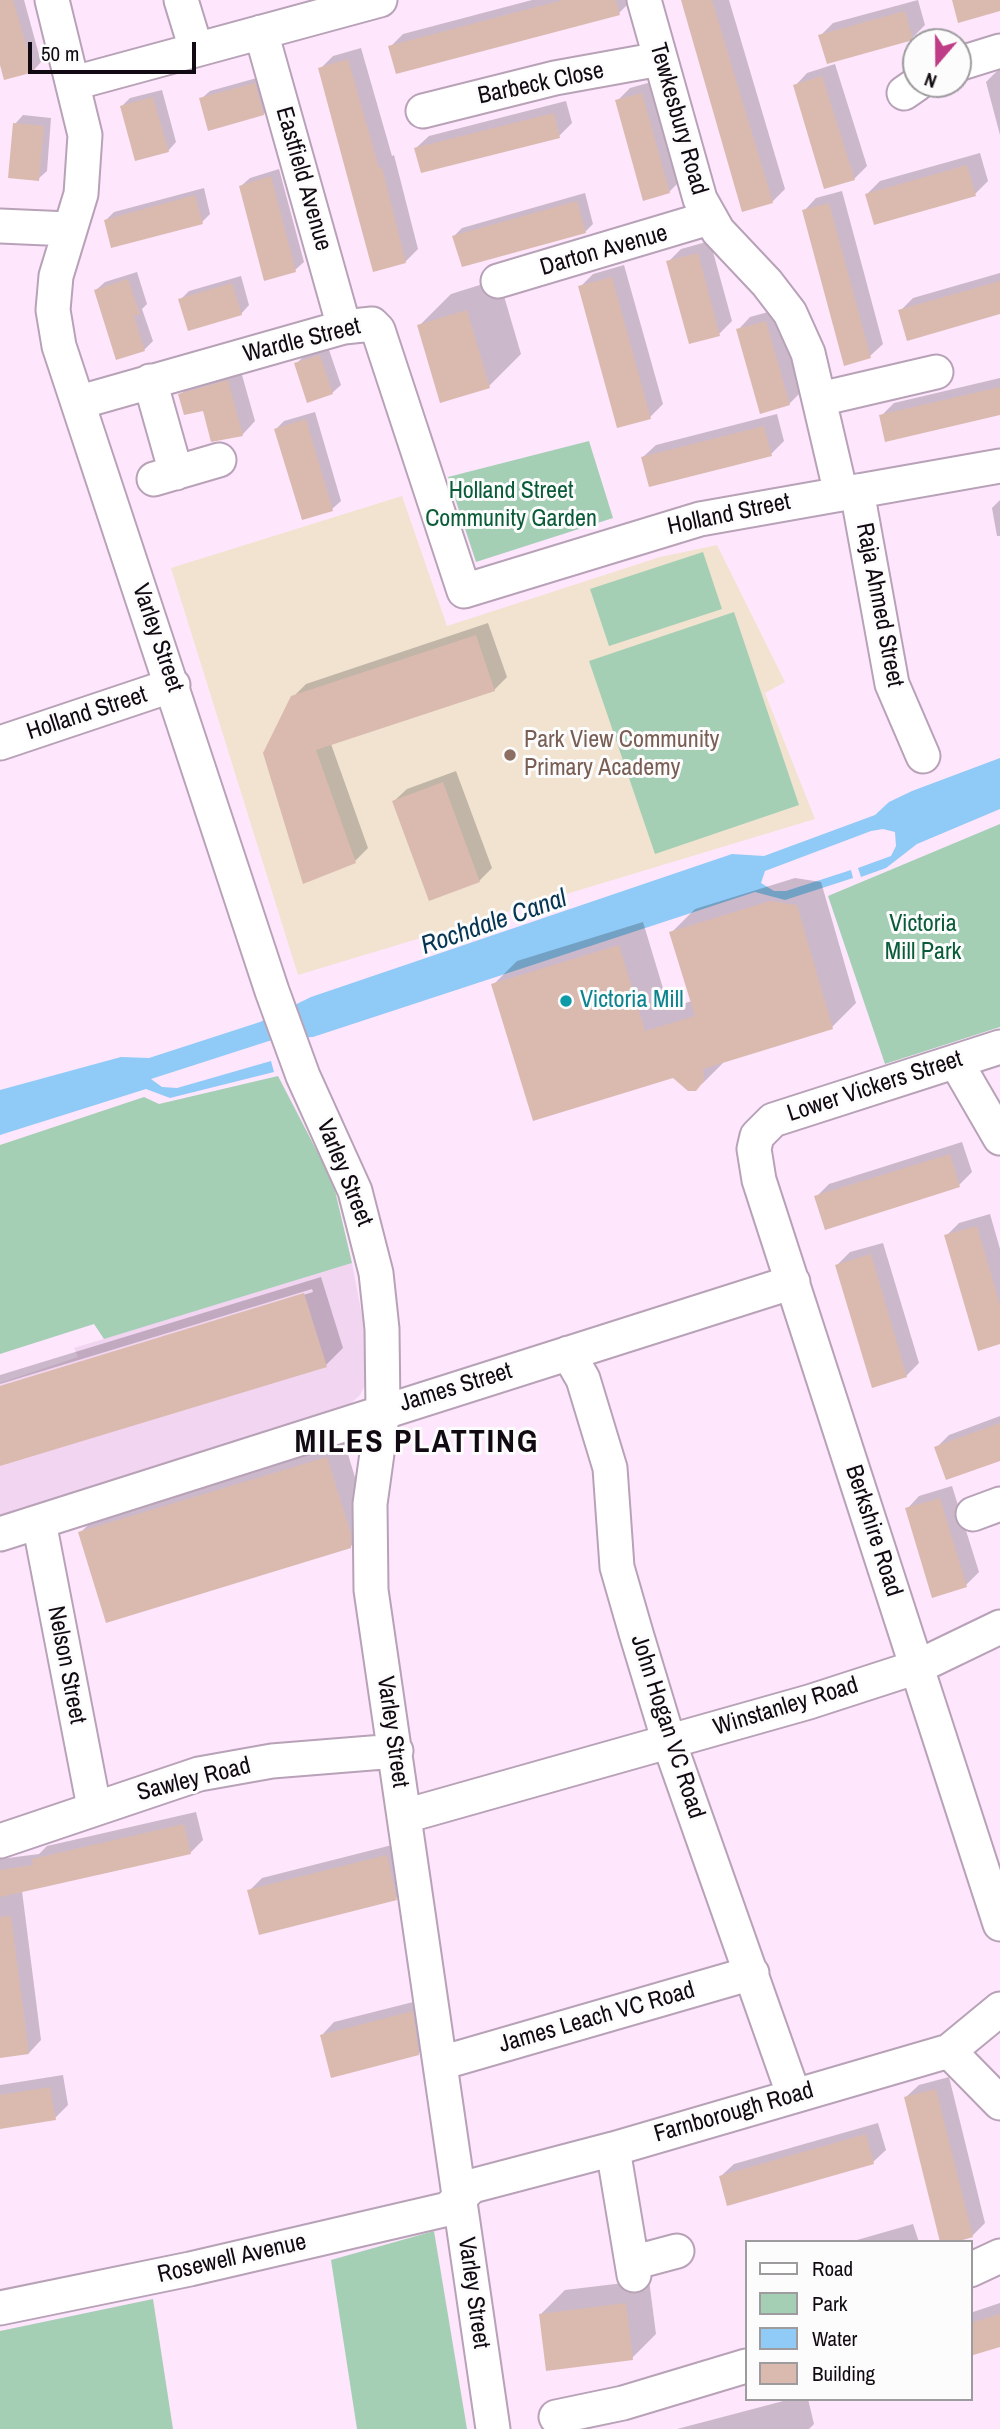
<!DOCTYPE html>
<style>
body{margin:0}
#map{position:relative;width:1000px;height:2429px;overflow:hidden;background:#fee6fd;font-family:"Archivo Narrow",sans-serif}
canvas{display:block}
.legend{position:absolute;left:745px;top:2240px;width:228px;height:161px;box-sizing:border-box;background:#fcfcfc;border:2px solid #9e9b9e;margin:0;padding:9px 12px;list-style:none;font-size:21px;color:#120a12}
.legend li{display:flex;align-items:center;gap:14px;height:35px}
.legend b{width:35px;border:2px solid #9e9b9e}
.north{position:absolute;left:902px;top:28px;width:70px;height:70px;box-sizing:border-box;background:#fcfcfc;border:2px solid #9e9b9e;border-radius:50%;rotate:200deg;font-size:19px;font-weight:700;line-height:28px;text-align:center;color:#120a12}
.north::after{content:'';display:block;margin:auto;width:24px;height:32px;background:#bf3d86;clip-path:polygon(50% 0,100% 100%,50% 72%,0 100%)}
.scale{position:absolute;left:28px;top:42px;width:168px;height:32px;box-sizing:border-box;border:4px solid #120a12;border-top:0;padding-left:9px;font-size:21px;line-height:24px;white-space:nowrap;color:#120a12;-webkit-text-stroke:5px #fcfcfc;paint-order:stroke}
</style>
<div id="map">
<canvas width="1000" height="2429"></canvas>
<ul class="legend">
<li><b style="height:9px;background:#fff"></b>Road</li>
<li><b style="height:19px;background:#a4cfb5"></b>Park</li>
<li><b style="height:19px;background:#90caf6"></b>Water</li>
<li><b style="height:19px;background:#dabaaf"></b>Building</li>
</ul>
<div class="north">N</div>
<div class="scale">50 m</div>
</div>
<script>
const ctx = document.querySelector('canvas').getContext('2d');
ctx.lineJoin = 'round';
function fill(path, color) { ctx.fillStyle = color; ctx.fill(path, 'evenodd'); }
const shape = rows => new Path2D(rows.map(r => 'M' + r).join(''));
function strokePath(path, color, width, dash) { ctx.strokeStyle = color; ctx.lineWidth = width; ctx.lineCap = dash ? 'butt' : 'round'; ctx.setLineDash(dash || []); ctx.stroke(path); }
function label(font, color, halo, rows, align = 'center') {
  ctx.font = font + ' "Archivo Narrow",sans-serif'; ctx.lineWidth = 6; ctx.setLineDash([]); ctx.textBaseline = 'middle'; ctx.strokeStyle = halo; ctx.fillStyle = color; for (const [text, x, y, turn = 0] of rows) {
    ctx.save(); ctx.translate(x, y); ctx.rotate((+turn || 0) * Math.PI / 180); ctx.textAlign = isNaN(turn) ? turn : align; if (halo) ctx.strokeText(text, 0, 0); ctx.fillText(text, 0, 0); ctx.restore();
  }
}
const built = shape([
 [352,1263,369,1353,365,1385,360,1395,350,1404,0,1516,0,1383,78,1357,74,1348]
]);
const education = shape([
 [402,496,447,626,660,557,717,545,785,682,765,693,815,819,298,975,171,568]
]);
const green = shape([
 [589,441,613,518,476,562,448,477],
 [703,552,722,609,609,646,590,589],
 [734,612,799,805,655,854,589,661],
 [1000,824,1000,1027,885,1064,828,896],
 [278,1076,333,1182,352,1263,104,1339,94,1324,0,1354,0,1145,144,1097,159,1104],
 [434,2231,467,2429,357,2429,331,2260],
 [153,2299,173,2429,0,2429,0,2331]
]);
const water = shape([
 [1000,758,1000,809,917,844,886,868,861,877,858,868,891,856,896,846,895,832,883,829,871,831,765,871,761,883,774,891,786,891,851,870,853,878,785,900,755,892,313,1037,272,1040,151,1079,162,1087,177,1088,271,1061,274,1072,170,1098,146,1089,0,1135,0,1090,121,1057,149,1058,260,1022,311,997,732,854,764,856,875,815,889,802,912,791]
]);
const shadow = shape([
 [0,0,24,0,41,62,33,71,0,59],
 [532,0,632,0,619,13,390,47,403,34],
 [687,0,729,0,785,189,772,202],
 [918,0,925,25,912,38,820,36,833,23],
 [361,48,392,156,394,155,418,249,405,262,320,69,333,56],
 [835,64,867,166,854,179,795,86,807,73],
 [999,69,1000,69,1000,135,986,82],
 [264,76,272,105,264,114,201,99,210,91],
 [655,81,682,179,669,192,617,101,630,88],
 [162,90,176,142,168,151,122,106,130,98],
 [566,101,572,123,559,136,416,148,429,136],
 [23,115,51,118,47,171,38,179,15,124],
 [980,153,988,181,975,194,867,194,880,181],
 [279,169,304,262,295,270,241,186,250,178],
 [204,188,210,214,202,222,106,220,114,212],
 [842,191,883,344,870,356,804,211,816,198],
 [585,193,593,224,585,232,454,236,462,228],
 [710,241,732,321,719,334,668,262,681,249],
 [624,265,663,404,650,417,580,287,593,274],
 [137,272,147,304,142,309,153,341,145,349,117,358,96,290,105,282],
 [1000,273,1000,312,900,311,913,298],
 [241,276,249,305,241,314,180,300,189,291],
 [499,279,521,354,489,386,419,326,451,294],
 [779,309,802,391,789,404,738,330,750,317],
 [328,347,341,385,332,393,296,364,304,356],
 [240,368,255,421,243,434,212,440,204,409,180,395,193,382],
 [1000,378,1000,413,881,416,894,403],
 [315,412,341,501,332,509,276,429,284,421],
 [777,414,784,441,771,454,643,457,656,445],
 [1000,500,1000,536,997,536,992,508],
 [488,623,507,677,494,690,331,744,368,848,355,861,293,697,306,684],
 [456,771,492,868,479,881,394,801,407,789],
 [795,878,821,882,856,1003,832,1027,726,1060,702,1084,673,1076,493,985,517,961,643,922,669,1008,692,1001,671,933,695,909],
 [962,1142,972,1172,959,1185,816,1197,829,1184],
 [990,1214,1000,1249,1000,1343,946,1236,959,1223],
 [883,1243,919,1363,906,1376,837,1265,850,1252],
 [321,1277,343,1348,326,1365,0,1464,0,1387,313,1292,312,1289,0,1384,0,1375],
 [1000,1416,1000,1459,936,1448,949,1435],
 [344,1441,367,1517,368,1530,350,1547,80,1533,97,1516],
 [952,1486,979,1572,966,1585,907,1509,919,1496],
 [196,1812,203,1840,190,1853,22,1891,41,2040,29,2053,0,2056,0,1859,39,1854,47,1846],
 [400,1843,409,1885,396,1898,249,1891,262,1878],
 [425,1999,431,2041,418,2054,322,2035,334,2022],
 [63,2075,68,2105,55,2118,0,2127,0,2085],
 [949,2077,985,2223,972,2236,906,2097,919,2085],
 [878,2123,886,2150,873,2162,721,2176,734,2164],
 [913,2224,919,2242,850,2242],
 [649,2280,656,2334,632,2358,541,2314,565,2290],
 [1000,2303,1000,2345,970,2355,970,2313],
 [791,2399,808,2399,814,2424,809,2429,677,2429]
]);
const building = shape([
 [0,0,13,0,34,72,4,80,0,65],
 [563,0,616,0,620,15,396,74,388,46],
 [681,0,712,0,773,203,742,212],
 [952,0,1000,0,1000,11,958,23],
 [905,11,913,40,827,64,818,35],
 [348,59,379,168,382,167,406,263,373,272,318,68],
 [822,76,855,180,824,189,793,85],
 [255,83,264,115,208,131,199,98],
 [642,93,670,193,643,201,615,100],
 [153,97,169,152,135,161,120,106],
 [554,113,560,138,421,173,414,148],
 [13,123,44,126,39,181,8,178],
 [967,165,976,196,874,225,865,194],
 [271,176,296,272,264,281,239,186],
 [195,195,203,224,111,248,104,220],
 [577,201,586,233,462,267,452,236],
 [829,203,871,358,844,366,802,210],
 [698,253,720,336,689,344,666,261],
 [612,277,651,419,617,428,578,286],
 [128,279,140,314,134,316,145,351,116,360,94,290],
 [1000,281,1000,314,907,341,898,310],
 [232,283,242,315,188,331,178,299],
 [467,310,490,388,440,403,417,325],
 [766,321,790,405,760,414,736,329],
 [320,355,333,394,307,403,294,363],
 [228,380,243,436,211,442,203,411,184,415,178,394],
 [1000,387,1000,415,885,442,879,415],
 [306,419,333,511,302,520,274,429],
 [764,426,772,456,649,487,641,457],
 [476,635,495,691,316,750,356,863,303,884,263,753,291,696],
 [443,782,480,882,429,901,392,801],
 [770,901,797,905,833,1029,703,1069,704,1081,696,1091,688,1091,673,1078,533,1121,491,984,619,945,645,1031,695,1016,669,932],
 [950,1154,960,1187,825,1230,814,1196],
 [977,1226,1000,1305,1000,1344,978,1351,944,1235],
 [871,1254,907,1377,872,1388,835,1265],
 [304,1293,327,1367,0,1466,0,1386],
 [1000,1423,1000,1461,946,1480,934,1447],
 [327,1457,351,1534,351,1548,106,1623,78,1532],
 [940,1498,967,1587,932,1598,905,1508],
 [184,1824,191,1854,0,1897,0,1870,33,1865,32,1859],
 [387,1855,397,1900,259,1935,247,1890],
 [11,1916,29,2054,0,2058,0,1917],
 [413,2011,419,2055,331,2078,320,2035],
 [50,2087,56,2120,0,2129,0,2095],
 [936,2089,973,2237,956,2242,940,2242,904,2097],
 [866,2134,874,2164,727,2206,719,2176],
 [626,2303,633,2360,546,2371,539,2314],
 [1000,2314,1000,2347,970,2356,970,2323]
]);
const minor = shape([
 [52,0,85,135,81,194,56,276,53,310,59,346,272,991,303,1076,355,1191,376,1273,382,1329,383,1410,370,1504,371,1590,493,2429],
 [181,0,196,49],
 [644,0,700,199,718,231,767,283,790,313,808,353,841,494],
 [261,32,344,327],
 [958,64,1000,51],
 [74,83,380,0],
 [904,93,917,84],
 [423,111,555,78,660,59],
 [0,226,69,229],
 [498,281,709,218],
 [150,381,176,473],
 [820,399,936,372],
 [80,402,344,327,372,324,378,330,464,591,700,519,1000,466],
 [154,479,219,460],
 [857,491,892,684,923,756],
 [0,743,173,685],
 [1000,1047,773,1120,757,1136,754,1149,759,1180,1000,1924],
 [956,1062,1000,1138],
 [568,1353,583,1379,610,1468,617,1567,636,1633,669,1742,794,2096],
 [973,1514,1000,1504],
 [39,1522,94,1807],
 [0,1534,793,1282],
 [405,1816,809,1702,917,1667,1000,1627],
 [0,1841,199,1774,272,1761,396,1751],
 [949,2051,1000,2103],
 [441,2063,752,1973],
 [613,2149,634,2275],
 [632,2263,677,2251],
 [970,2270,1000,2256],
 [0,2308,190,2269,448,2209,472,2186,613,2149,949,2051,1000,2009],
 [556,2417,623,2403,746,2366]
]);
const markers = [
 [510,755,7,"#8d6e63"],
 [566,1001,7,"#0f9aa8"]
];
const streetNames = [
 ["Barbeck Close",541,84,-12],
 ["Tewkesbury Road",678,119,74],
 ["Eastfield Avenue",303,179,74],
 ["Darton Avenue",604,251,-16],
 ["Wardle Street",302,341,-14],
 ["Holland Street",729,515,-12],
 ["Raja Ahmed Street",879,605,79],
 ["Varley Street",157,638,71],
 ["Holland Street",87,714,-18],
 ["Lower Vickers Street",875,1087,-18],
 ["Varley Street",344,1173,68],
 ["James Street",456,1388,-17],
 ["Berkshire Road",873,1531,72],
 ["Nelson Street",66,1665,79],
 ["Winstanley Road",786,1707,-17],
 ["John Hogan VC Road",667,1727,72],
 ["Varley Street",392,1732,82],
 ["Sawley Road",194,1780,-14],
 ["James Leach VC Road",597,2018,-16],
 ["Farnborough Road",734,2113,-16],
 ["Rosewell Avenue",232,2259,-13],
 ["Varley Street",473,2293,82]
];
const parkNames = [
 ["Holland Street",511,492],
 ["Community Garden",511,520],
 ["Victoria",923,925],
 ["Mill Park",923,953]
];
const educationNames = [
 ["Park View Community",524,741],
 ["Primary Academy",524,769]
];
const cultureNames = [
 ["Victoria Mill",580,1001]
];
const waterNames = [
 ["Rochdale Canal",494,923,-19]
];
const districtNames = [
 ["MILES PLATTING",417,1443]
];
fill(built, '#f2d5f0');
fill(education, '#f1e3d0');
fill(green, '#a4cfb5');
fill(water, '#90caf6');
fill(shadow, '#0003');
fill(building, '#dabaaf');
strokePath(minor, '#b8a2b7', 37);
strokePath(minor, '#fff', 33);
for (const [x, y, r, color] of markers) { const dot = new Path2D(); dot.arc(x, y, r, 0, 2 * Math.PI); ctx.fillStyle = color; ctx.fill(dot); strokePath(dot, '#fcfcfc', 2.5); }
label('24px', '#120a12', '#fcfcfc', streetNames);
label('24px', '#0a5c39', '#fcfcfc', parkNames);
label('24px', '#785e54', '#fcfcfc', educationNames, 'left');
label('24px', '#0d838f', '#fcfcfc', cultureNames, 'left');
label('italic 26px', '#053552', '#fcfcfc', waterNames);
ctx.letterSpacing = '2px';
label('bold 32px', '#120a12', '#fcfcfc', districtNames);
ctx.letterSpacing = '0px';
</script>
